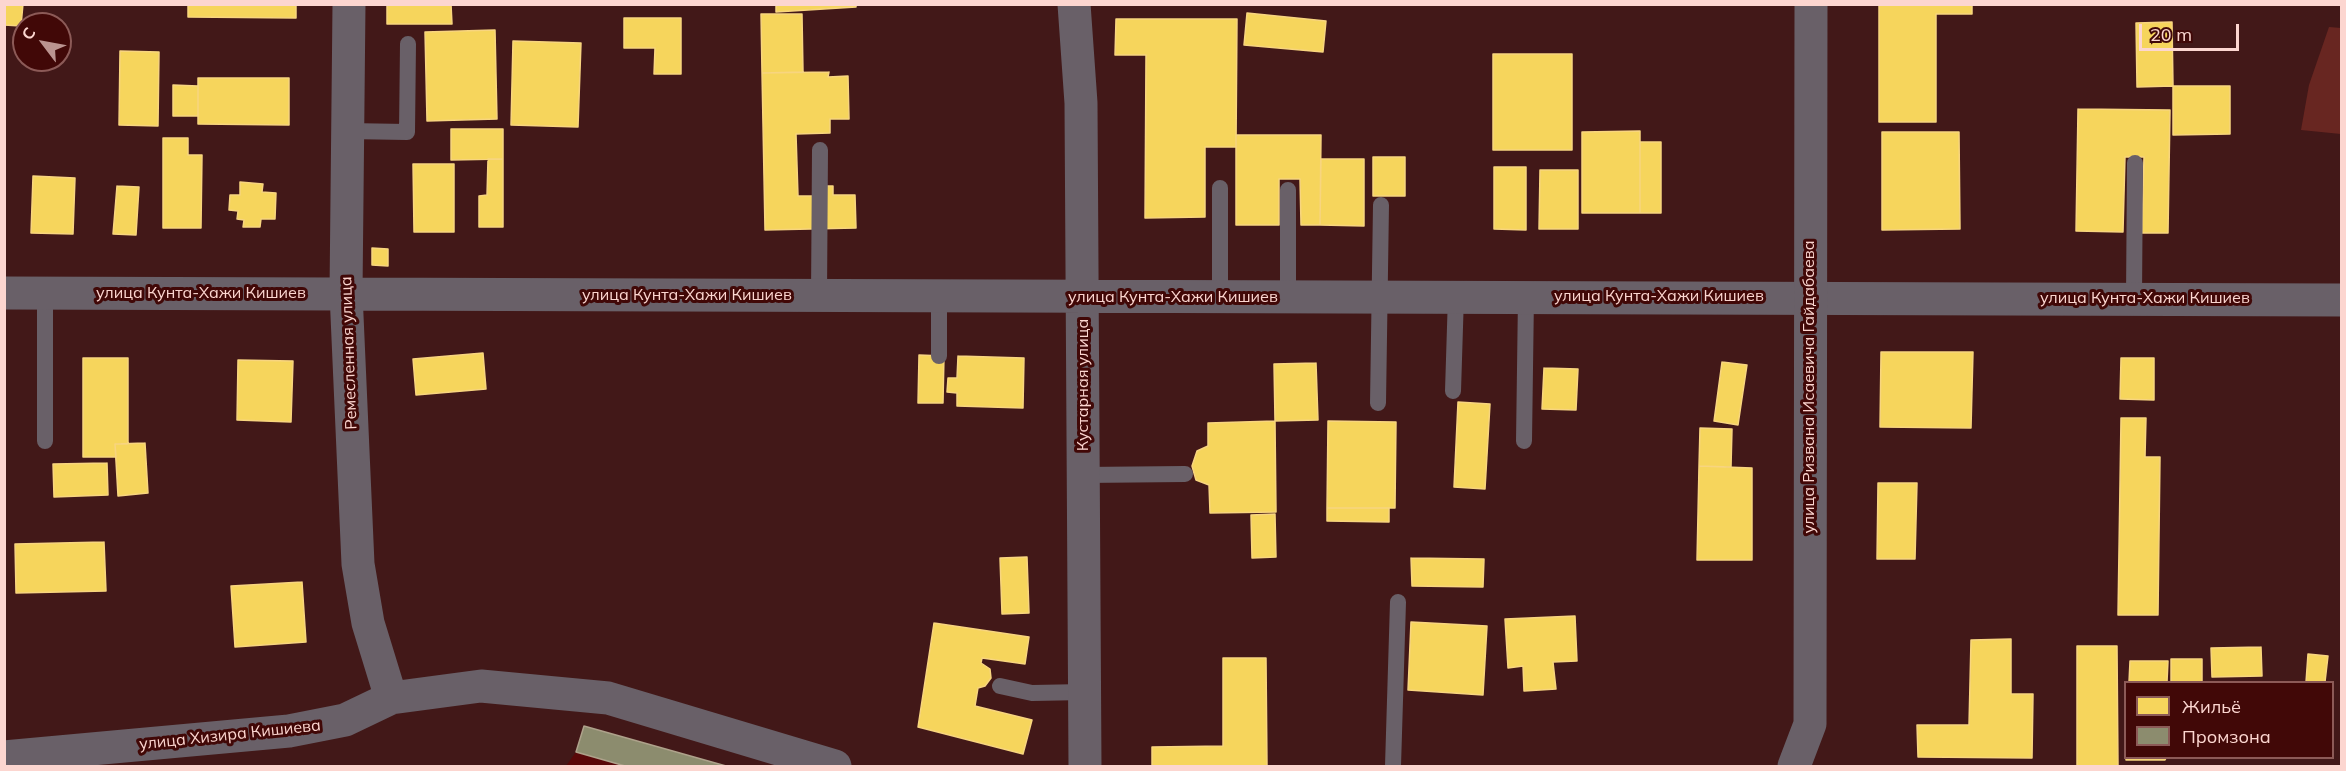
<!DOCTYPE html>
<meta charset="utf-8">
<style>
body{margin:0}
#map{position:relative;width:2346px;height:771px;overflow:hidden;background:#421818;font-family:Mulish,sans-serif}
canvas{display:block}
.frame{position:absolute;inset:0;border:6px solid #fcd6d0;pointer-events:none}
.legend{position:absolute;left:2124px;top:681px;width:210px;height:78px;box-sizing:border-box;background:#410807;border:2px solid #8c5a57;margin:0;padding:8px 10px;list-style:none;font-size:18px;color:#fcd6d0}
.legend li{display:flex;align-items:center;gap:12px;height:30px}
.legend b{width:30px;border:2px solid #8c5a57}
.north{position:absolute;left:12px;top:12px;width:60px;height:60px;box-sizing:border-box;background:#410807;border:2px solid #8c5a57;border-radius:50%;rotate:302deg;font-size:16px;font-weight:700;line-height:24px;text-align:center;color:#fcd6d0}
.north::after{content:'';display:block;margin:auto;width:21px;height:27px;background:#bb9490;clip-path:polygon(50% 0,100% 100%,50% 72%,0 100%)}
.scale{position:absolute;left:2139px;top:24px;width:100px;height:27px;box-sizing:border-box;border:3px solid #fcd6d0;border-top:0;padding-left:8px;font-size:18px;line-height:21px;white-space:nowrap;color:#fcd6d0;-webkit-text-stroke:4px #410807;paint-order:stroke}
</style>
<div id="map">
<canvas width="2346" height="771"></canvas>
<div class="frame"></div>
<ul class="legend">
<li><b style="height:16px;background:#f6d55c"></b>Жильё</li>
<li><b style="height:16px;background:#8c8c6e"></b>Промзона</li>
</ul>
<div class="north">С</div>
<div class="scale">20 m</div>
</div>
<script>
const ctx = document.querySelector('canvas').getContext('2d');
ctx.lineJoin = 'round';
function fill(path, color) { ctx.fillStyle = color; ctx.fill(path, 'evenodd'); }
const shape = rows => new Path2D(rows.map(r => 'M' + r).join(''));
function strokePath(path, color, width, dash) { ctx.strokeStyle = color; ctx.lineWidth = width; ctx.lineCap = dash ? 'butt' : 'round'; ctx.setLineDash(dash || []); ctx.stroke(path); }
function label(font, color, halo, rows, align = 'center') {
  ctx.font = font + ' Mulish,sans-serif'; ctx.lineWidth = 6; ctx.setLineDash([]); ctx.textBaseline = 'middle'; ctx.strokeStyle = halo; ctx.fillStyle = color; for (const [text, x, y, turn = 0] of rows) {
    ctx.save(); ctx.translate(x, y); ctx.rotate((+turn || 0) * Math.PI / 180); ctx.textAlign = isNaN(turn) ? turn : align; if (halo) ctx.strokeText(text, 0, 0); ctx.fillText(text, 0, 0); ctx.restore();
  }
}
const built = shape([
 [584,726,726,766,566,766,576,752]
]);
const green = shape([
 [2329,27,2341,28,2341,134,2301,130,2309,85]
]);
const homes = shape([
 [4,4,23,4,21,26,4,25,4,4],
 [188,4,296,4,296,18,188,17,188,4],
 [387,4,451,4,452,24,387,24,387,4],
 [776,4,856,4,856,7,776,12,776,4],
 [1879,4,1972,4,1972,14,1936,14,1936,122,1879,122,1879,4],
 [1247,13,1326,21,1323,52,1244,45,1247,13],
 [761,14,802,14,803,72,762,73,761,14],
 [624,18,681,18,681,74,654,74,655,48,624,48,624,18],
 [1116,19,1237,19,1236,147,1205,147,1205,217,1145,218,1146,55,1115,55,1116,19],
 [2172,22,2173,86,2137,87,2136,23,2172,22],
 [495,30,497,119,427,121,425,32,495,30],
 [513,41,581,43,578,127,511,125,513,41],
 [120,51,159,52,158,126,119,125,120,51],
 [1493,54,1572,54,1572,150,1493,150,1493,54],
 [829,72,828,77,848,76,849,119,830,119,830,133,796,134,798,196,813,196,820,186,833,186,833,195,855,195,856,228,765,230,762,73,829,72],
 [198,78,289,78,289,125,198,124,198,78],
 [173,85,198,86,198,116,173,116,173,85],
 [2173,86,2230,86,2230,134,2173,135,2173,86],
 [2078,109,2170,110,2168,233,2142,233,2144,157,2125,157,2123,232,2076,231,2078,109],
 [451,129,503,129,503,159,451,160,451,129],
 [1640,131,1640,213,1582,213,1582,132,1640,131],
 [1882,132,1959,132,1960,229,1882,230,1882,132],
 [1236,135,1321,135,1320,225,1301,225,1300,179,1279,179,1279,225,1236,225,1236,135],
 [163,138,188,138,188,155,202,155,201,228,163,228,163,138],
 [1640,142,1661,142,1661,213,1640,213,1640,142],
 [1373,157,1405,157,1405,196,1373,196,1373,157],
 [488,159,503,159,503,227,479,227,479,196,487,195,488,159],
 [1321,159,1364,159,1364,226,1320,225,1321,159],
 [413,164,454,164,454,232,414,232,413,164],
 [1494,167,1526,167,1526,230,1494,229,1494,167],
 [1540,170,1578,170,1578,229,1539,229,1540,170],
 [33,176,75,178,73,234,31,233,33,176],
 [240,182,263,184,262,192,276,193,275,219,261,219,260,227,243,227,244,220,237,219,238,211,229,210,230,195,240,195,240,182],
 [117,186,139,187,136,235,113,234,117,186],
 [372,248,388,249,388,266,372,265,372,248],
 [1881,352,1973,352,1971,428,1880,427,1881,352],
 [483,353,486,389,416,395,413,359,483,353],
 [919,355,944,356,943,403,918,403,919,355],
 [958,356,1024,358,1023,408,957,406,957,393,947,392,948,378,957,378,958,356],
 [83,358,128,358,128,444,115,444,116,457,83,457,83,358],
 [2121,358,2154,358,2154,400,2120,399,2121,358],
 [238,360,293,361,291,422,237,420,238,360],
 [1722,362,1747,365,1738,425,1714,421,1722,362],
 [1316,363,1318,420,1275,421,1274,364,1316,363],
 [1544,368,1578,369,1576,410,1542,409,1544,368],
 [1458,402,1490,404,1485,489,1454,487,1458,402],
 [2121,418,2146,418,2145,457,2160,457,2158,615,2118,615,2121,418],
 [1275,421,1276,512,1210,513,1209,485,1196,480,1192,466,1197,451,1208,446,1208,423,1275,421],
 [1328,421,1396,422,1395,508,1327,508,1328,421],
 [1700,428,1732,429,1731,467,1699,466,1700,428],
 [145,443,148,493,118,496,115,444,145,443],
 [107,463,108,495,54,497,53,464,107,463],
 [1699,466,1752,468,1752,560,1697,560,1699,466],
 [1878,483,1917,483,1915,559,1877,559,1878,483],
 [1327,508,1389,508,1389,522,1327,521,1327,508],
 [1275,514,1276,557,1252,558,1251,515,1275,514],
 [104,542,106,591,16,593,15,544,104,542],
 [1027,557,1029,613,1002,614,1000,558,1027,557],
 [1411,558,1484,559,1483,587,1412,586,1411,558],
 [302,582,306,642,235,647,231,586,302,582],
 [1575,616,1577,661,1553,662,1556,689,1524,691,1523,666,1508,668,1505,619,1575,616],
 [1411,622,1487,626,1483,695,1408,690,1411,622],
 [934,623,1029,637,1025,664,982,658,981,663,990,669,991,678,985,686,978,688,975,706,1032,720,1023,754,918,727,934,623],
 [2011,639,2011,694,2033,694,2032,758,1918,757,1917,725,1969,725,1971,640,2011,639],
 [2077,646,2117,646,2118,766,2077,766,2077,646],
 [2261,647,2262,676,2212,677,2211,648,2261,647],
 [2308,654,2328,656,2325,682,2306,682,2308,654],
 [1223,658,1266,658,1267,766,1152,766,1152,747,1223,746,1223,658],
 [2171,659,2202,659,2202,682,2171,682,2171,659],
 [2130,661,2168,661,2167,682,2129,682,2130,661],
 [2126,758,2166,758,2165,760,2126,760,2126,758]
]);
const industry = shape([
 [584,726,726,766,625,766,576,752,584,726]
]);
const service = shape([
 [347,131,407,132,408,44],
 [1220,188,1220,296],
 [819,296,820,150],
 [1288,296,1288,190],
 [2134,298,2135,163],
 [939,356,939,297],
 [1453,391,1456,295],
 [1378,403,1381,205],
 [45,441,45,293],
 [1524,441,1526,296],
 [1083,475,1185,474],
 [1000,686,1032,693,1085,692],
 [1393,766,1398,602]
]);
const minor = shape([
 [349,4,346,293,358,564,368,623,391,698],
 [1074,4,1081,103,1085,766],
 [4,293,2342,300],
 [4,757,289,731,345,720,391,698,481,686,608,698,835,766]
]);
const tertiary = shape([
 [1794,766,1810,724,1811,4]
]);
const streetNames = [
 ["улица Кунта-Хажи Кишиев",201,293],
 ["улица Кунта-Хажи Кишиев",687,295],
 ["улица Кунта-Хажи Кишиев",1659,296],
 ["улица Кунта-Хажи Кишиев",1173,297],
 ["улица Кунта-Хажи Кишиев",2145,298],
 ["Ремесленная улица",349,353,-92],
 ["Кустарная улица",1083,385,-90],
 ["улица Ризвана Исаевича Гайдабаева",1809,387,-90],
 ["улица Хизира Кишиева",230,735,-6]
];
fill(built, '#590809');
fill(green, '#682621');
fill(homes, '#f6d55c');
strokePath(homes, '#f8d57f', 1.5);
fill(industry, '#8c8c6e');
strokePath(industry, '#aea28b', 1.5);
strokePath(service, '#696068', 16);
strokePath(minor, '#696068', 33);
strokePath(tertiary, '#696068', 33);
label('16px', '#fcd6d0', '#410807', streetNames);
</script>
